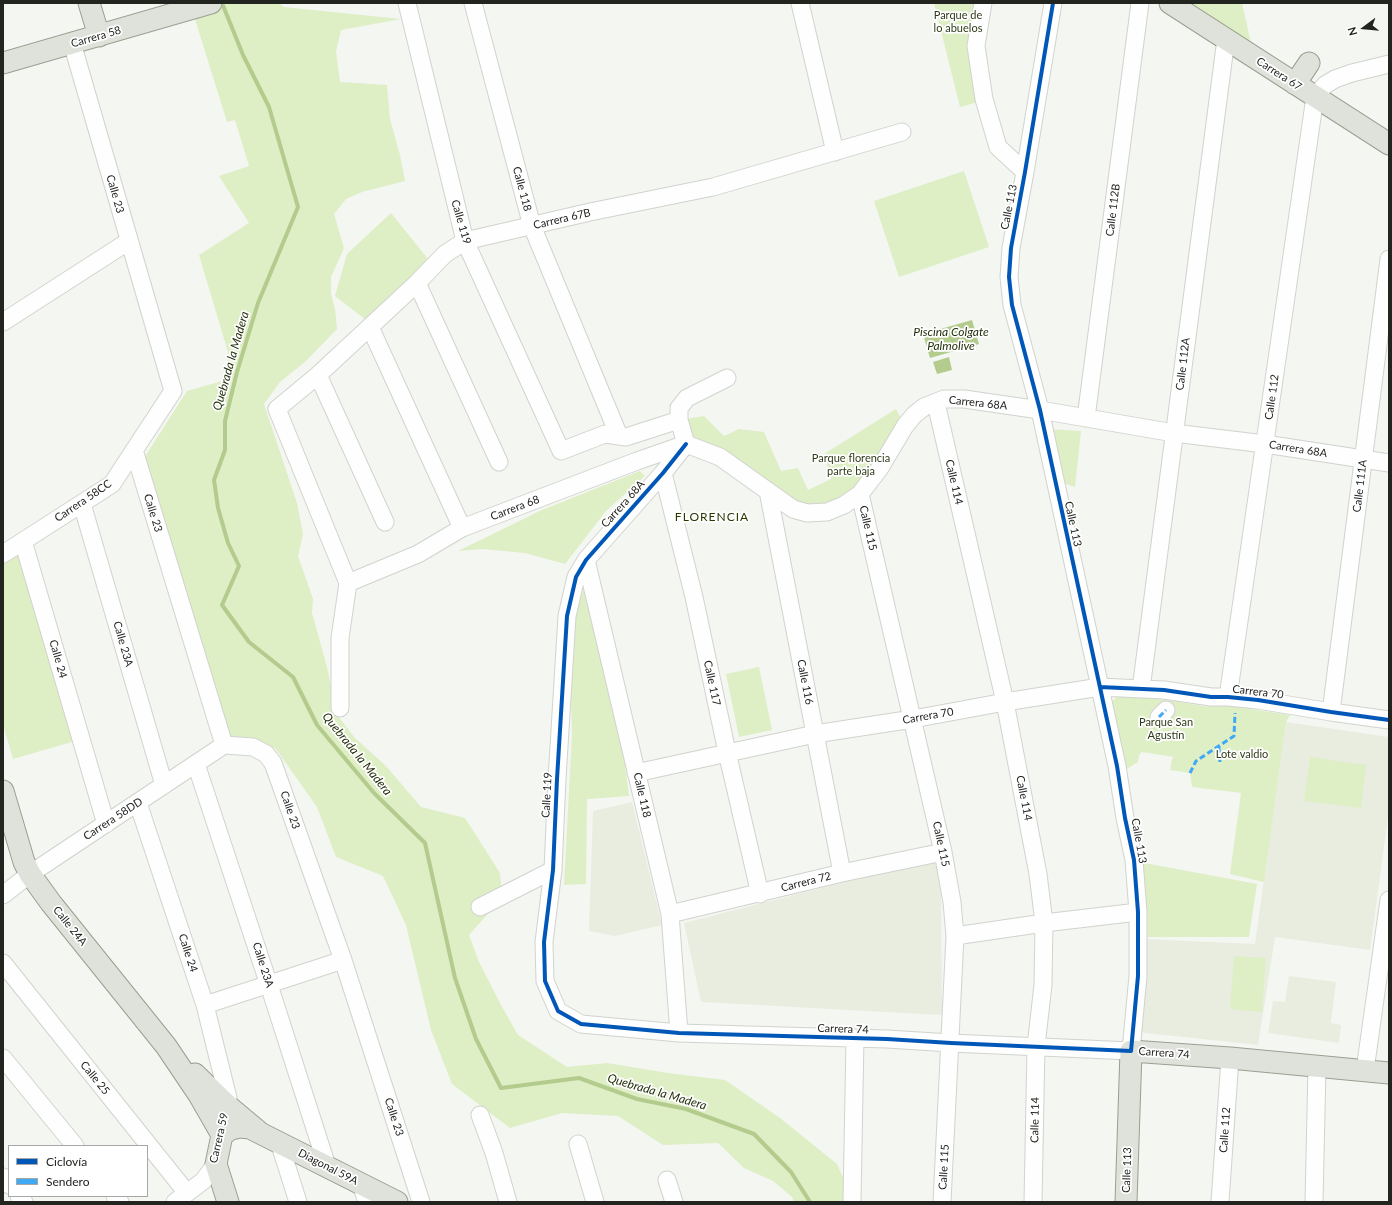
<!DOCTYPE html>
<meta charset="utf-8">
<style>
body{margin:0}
#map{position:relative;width:1392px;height:1205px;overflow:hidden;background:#f4f6f1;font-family:Lato,sans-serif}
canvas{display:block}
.frame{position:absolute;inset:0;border:4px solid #222420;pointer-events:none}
.legend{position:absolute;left:8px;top:1145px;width:140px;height:52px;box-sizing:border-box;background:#fff;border:1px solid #a7a7a6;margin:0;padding:5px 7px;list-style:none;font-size:12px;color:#222420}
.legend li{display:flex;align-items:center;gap:8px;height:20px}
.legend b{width:20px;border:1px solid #a7a7a6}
.north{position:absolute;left:1344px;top:8px;width:40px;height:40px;-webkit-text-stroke:3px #fff;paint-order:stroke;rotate:254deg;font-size:11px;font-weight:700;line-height:16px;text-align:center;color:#222420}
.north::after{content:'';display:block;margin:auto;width:14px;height:18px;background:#222420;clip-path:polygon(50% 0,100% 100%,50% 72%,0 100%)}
</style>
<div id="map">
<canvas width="1392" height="1205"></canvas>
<div class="frame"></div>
<ul class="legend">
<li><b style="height:5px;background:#0057b8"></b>Ciclovía</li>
<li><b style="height:5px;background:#3fa9f5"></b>Sendero</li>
</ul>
<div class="north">N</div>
</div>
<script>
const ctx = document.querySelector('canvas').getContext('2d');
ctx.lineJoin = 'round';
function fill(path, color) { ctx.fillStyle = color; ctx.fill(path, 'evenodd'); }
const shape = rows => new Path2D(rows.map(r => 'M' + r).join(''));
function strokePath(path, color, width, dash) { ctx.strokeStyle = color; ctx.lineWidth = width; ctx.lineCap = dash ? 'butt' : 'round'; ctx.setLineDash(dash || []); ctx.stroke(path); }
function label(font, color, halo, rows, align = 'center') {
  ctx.font = font + ' Lato,sans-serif'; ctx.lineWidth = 3.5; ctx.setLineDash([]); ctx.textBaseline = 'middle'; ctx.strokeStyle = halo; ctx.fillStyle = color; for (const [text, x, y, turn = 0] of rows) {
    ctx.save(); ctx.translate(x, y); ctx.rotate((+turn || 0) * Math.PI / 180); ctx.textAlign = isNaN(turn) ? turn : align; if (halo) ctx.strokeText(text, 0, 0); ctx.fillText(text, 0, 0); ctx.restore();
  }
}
const built = shape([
 [1286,722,1389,737,1389,810,1370,950,1275,937,1258,1045,1137,1032,1145,939,1255,944],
 [632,802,662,925,615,936,589,931,593,811],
 [935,859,941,885,942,1015,701,1002,684,923],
 [1289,976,1336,982,1331,1023,1341,1025,1339,1043,1268,1033,1273,1001,1285,1002]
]);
const green = shape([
 [190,3,279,3,284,7,401,19,341,30,336,51,340,82,387,85,390,119,400,155,405,181,362,192,346,199,334,214,344,248,331,277,331,294,335,309,337,329,305,362,280,382,264,404,297,503,303,534,298,556,313,599,312,613,327,667,337,715,355,738,386,766,421,807,465,818,500,873,502,898,469,935,479,962,501,1005,518,1035,567,1067,607,1063,668,1073,725,1080,780,1118,837,1164,854,1202,794,1202,792,1197,773,1181,744,1168,718,1143,663,1145,618,1116,562,1113,510,1128,452,1084,431,1030,406,925,383,876,336,857,317,807,276,749,255,738,229,736,144,458,187,391,226,380,228,352,199,255,249,223,219,176,249,166,235,120,227,122],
 [934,3,979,3,982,101,960,107],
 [1189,3,1242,3,1251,43],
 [964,171,989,247,899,277,874,201],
 [391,213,428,259,366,320,335,296,347,254],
 [896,409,905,426,880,468,832,506,805,507,686,444,679,420,704,416,724,436,739,429,764,432,781,471,798,468,808,490,831,479,824,454],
 [1048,429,1081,431,1075,487,1057,481],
 [640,471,645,476,606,511,565,564,525,553,482,549,458,551,542,510],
 [21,553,75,741,13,759,3,724,3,564],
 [585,588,624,756,629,796,587,799,586,884,564,885,572,735,570,657,576,605],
 [759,667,772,730,739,737,726,674],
 [1119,695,1142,696,1209,707,1210,703,1290,715,1286,722,1264,882,1230,874,1241,793,1192,787,1190,773,1170,770,1172,759,1174,757,1142,752,1139,755,1138,762,1122,772,1110,703],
 [1310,757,1366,765,1361,808,1304,801],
 [1139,862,1257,884,1249,937,1146,937],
 [1234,956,1266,958,1262,1012,1230,1009]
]);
const water = shape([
 [972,320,979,344,930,358,923,334],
 [949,357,952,370,937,374,933,362]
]);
const stream = shape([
 [222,3,243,55,269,107,298,207,258,303,237,372,225,421,225,450,214,480,218,508,228,543,239,566,222,605,249,642,293,677,317,725,374,793,425,843,455,978,476,1039,501,1088,579,1078,637,1099,686,1109,754,1134,791,1172,810,1202]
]);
const minor = shape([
 [407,3,465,241,561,451,605,434,626,437,679,420],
 [473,3,532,226,619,436],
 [800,3,835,152],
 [983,3,976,46,984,99,998,147,1025,172],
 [417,283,499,462],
 [3,322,129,241],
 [370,327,462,528],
 [318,375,385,522],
 [936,403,1005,702,1038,874,1044,923,1043,985,1036,1046,1033,1202],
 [1086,418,1140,3],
 [686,444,663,473,586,560,576,577,567,616,557,779,553,870,544,942,545,981,558,1011,581,1024,679,1033,887,1039,951,1043,1131,1051,1138,976,1138,912,1134,860,1125,818,1117,766,1040,410,1012,305,1009,277,1011,248,1025,172,1053,3],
 [686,444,720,457,793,509,807,513,827,512,844,505,860,494,880,468,905,426,914,415,924,407,944,399,964,399,1040,410,1174,433,1265,444,1389,463],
 [686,444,679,420,679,408,687,398,727,378],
 [134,450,224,745,253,747,266,754,273,763,343,960,421,1202],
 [663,473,694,597,727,752,760,894],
 [768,491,842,873],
 [860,494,943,852,952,902,955,936,942,1202],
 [82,504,164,785],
 [23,541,106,824],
 [3,554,112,484,173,391,72,43],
 [586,560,670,914,679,1033],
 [348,583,418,554,462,528,637,461,686,444],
 [1141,689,1226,39],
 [1228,697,1315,97,1325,85,1335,79,1352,73,1389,64],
 [340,708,340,638,348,583,277,409,318,375,417,283,445,254,465,241,590,212,713,187,902,132],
 [1331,712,1389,259],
 [1159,717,1166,710],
 [196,764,269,985,327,1166],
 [636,773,815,734,913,719,1005,702,1100,687,1164,690,1211,697,1228,697,1258,700,1331,712,1389,720],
 [138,803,205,1005,228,1098,226,1111],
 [3,895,30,874,224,745],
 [480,907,553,870],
 [670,914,842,873,943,852],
 [955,936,1044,923,1138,912],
 [3,963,187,1193],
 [205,1005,343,960],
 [3,1058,75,1146],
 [1365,1070,1389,900],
 [480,1115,494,1153,508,1202],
 [279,1142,298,1202],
 [578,1144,595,1202],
 [3,1177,9,1185],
 [667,1180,674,1202],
 [361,1184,367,1202],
 [19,1196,24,1202],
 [115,1196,120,1202],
 [175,1202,203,1181,216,1164],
 [852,1202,855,1038],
 [1220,1202,1230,1058],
 [1314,1202,1317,1067]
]);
const major = shape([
 [89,3,99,36],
 [1170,3,1389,144],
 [3,63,211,3],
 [1295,84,1309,63],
 [3,791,24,862,30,874,51,903,166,1046,199,1095,222,1135],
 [195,1074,227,1105,258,1131],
 [222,1135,231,1129,240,1127,250,1128,397,1202],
 [222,1135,216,1164,228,1202],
 [1126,1202,1131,1051,1230,1058,1389,1073]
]);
const quiet = shape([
 [1159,717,1166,710],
 [1219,747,1220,763],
 [1190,773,1196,761,1234,736,1235,713]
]);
const cycleway = shape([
 [686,444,663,473,586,560,576,577,567,616,557,779,553,870,544,942,545,981,558,1011,581,1024,679,1033,887,1039,951,1043,1131,1051,1138,976,1138,912,1134,860,1125,818,1117,766,1040,410,1012,305,1009,277,1011,248,1025,172,1053,3],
 [1100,687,1164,690,1211,697,1228,697,1258,700,1331,712,1389,720]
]);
const parkNames = [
 ["Parque de",958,15],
 ["lo abuelos",958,28],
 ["Parque florencia",851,458],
 ["parte baja",851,471],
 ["Parque San",1166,722],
 ["Agustín",1166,735],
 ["Lote valdio",1242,754]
];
const streetNames = [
 ["Carrera 58",96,37,-16],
 ["Carrera 67",1279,74,33],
 ["Calle 118",522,189,75],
 ["Calle 23",115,194,74],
 ["Calle 113",1009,207,-79],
 ["Calle 112B",1113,210,-83],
 ["Carrera 67B",562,219,-13],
 ["Calle 119",461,222,74],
 ["Calle 112A",1183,364,-83],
 ["Calle 112",1272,397,-82],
 ["Carrera 68A",978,403,6],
 ["Carrera 68A",1298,449,9],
 ["Calle 114",954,482,77],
 ["Calle 111A",1360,486,-83],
 ["Carrera 58CC",83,501,-34],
 ["Carrera 68A",623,504,-48],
 ["Carrera 68",515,508,-21],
 ["Calle 23",153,513,73],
 ["Calle 113",1073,524,78],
 ["Calle 115",868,528,77],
 ["Calle 23A",123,644,74],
 ["Calle 24",58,659,74],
 ["Calle 116",805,682,79],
 ["Calle 117",712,683,78],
 ["Carrera 70",1258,692,7],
 ["Carrera 70",928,716,-10],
 ["Calle 119",547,795,-87],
 ["Calle 118",642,795,77],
 ["Calle 114",1024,798,79],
 ["Calle 23",290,810,71],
 ["Carrera 58DD",113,819,-33],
 ["Calle 113",1139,841,80],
 ["Calle 115",941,844,78],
 ["Carrera 72",806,882,-14],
 ["Calle 24A",70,926,51],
 ["Calle 24",188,953,72],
 ["Calle 23A",263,965,72],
 ["Carrera 74",843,1029,2],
 ["Carrera 74",1164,1053,4],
 ["Calle 25",95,1078,51],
 ["Calle 23",394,1117,72],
 ["Calle 114",1035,1120,-89],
 ["Calle 112",1225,1130,-86],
 ["Carrera 59",219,1138,-77],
 ["Diagonal 59A",328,1167,27],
 ["Calle 115",944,1167,-87],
 ["Calle 113",1127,1170,-88]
];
const waterNames = [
 ["Piscina Colgate",951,332],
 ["Palmolive",951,346],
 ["Quebrada la Madera",231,361,-74],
 ["Quebrada la Madera",357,754,51],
 ["Quebrada la Madera",657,1092,16]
];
const neighbourhoodNames = [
 ["FLORENCIA",712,517]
];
fill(built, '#e8ede0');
fill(green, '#deeec5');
fill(water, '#b4cb8e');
strokePath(stream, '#b4cb8e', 4);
strokePath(minor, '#d1d3ce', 19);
strokePath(major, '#9a9f91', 23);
strokePath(minor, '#fdfefd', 17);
strokePath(major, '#dfe2da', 21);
strokePath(quiet, '#3fa9f5', 3, [6, 3]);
strokePath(cycleway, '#0057b8', 4);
label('11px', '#2f3b18', '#fff', parkNames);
label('11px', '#222420', '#fff', streetNames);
label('italic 12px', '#24300c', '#fff', waterNames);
ctx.letterSpacing = '1px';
label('12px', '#273800', '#fff', neighbourhoodNames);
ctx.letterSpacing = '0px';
</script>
